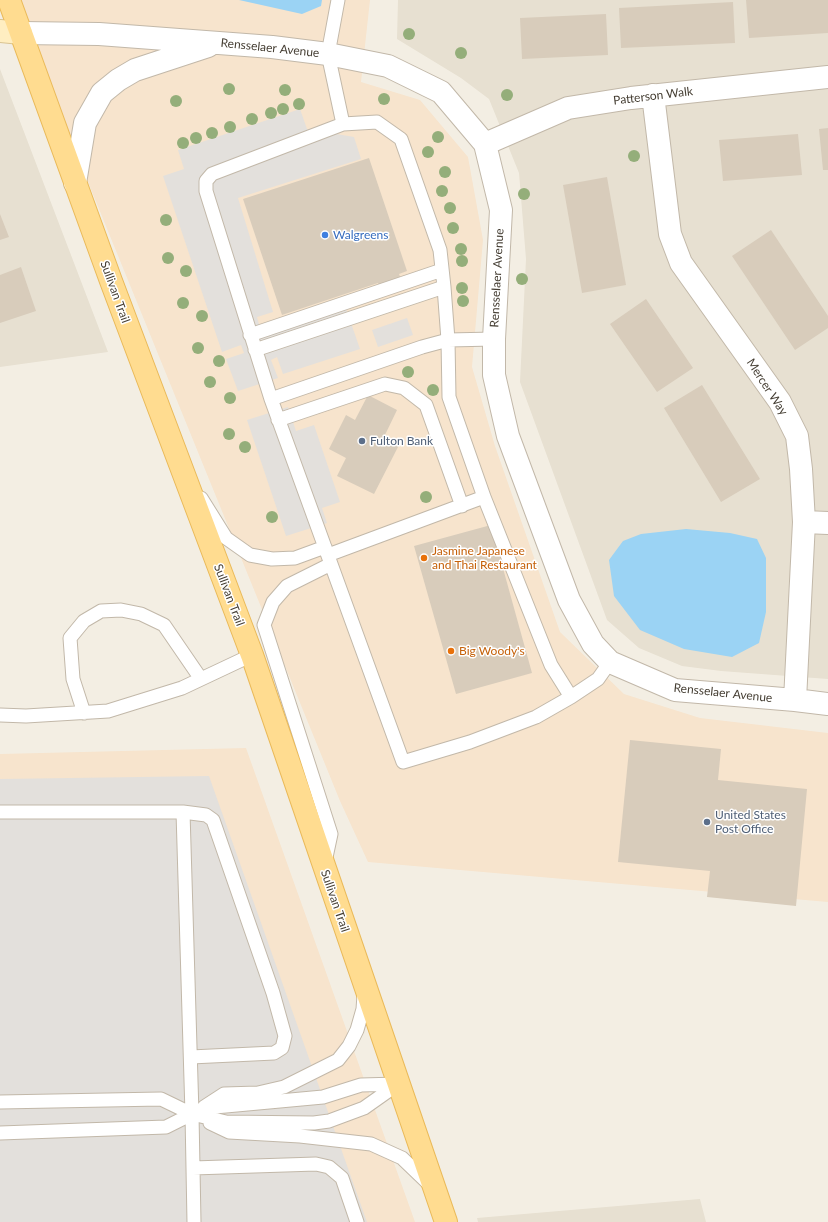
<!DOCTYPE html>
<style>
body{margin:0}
canvas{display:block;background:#f3eee3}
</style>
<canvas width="828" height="1222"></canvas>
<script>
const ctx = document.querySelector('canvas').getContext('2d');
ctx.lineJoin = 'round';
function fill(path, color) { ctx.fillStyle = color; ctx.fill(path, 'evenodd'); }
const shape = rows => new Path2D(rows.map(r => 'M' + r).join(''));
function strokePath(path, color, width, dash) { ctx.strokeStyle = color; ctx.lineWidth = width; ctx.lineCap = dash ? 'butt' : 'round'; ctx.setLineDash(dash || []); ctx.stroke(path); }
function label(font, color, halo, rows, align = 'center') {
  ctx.font = font + ' Lato,sans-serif'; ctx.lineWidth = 3; ctx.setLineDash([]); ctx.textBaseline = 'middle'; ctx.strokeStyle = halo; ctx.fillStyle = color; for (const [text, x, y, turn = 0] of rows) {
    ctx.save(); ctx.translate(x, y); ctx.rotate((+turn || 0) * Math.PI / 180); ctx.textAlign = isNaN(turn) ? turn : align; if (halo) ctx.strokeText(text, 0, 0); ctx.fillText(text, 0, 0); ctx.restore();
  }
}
const residential = shape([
 [398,0,828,0,828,679,721,671,682,666,639,648,607,620,520,382,526,259,519,173,489,99,461,78,397,39],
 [0,69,108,352,0,367],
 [700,1199,706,1222,478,1222,477,1218]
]);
const commercial = shape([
 [0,0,370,0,361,82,420,100,468,157,483,240,472,367,495,446,560,632,624,694,700,718,828,733,828,902,368,862,340,801,18,10,0,9],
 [246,748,415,1222,0,1222,0,754]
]);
const parking = shape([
 [300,109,307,129,354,137,361,159,238,198,273,312,257,317,260,328,343,300,360,349,283,374,277,357,271,360,278,378,238,391,226,359,244,353,241,345,222,352,163,176,184,169,178,150],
 [407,318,413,335,378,347,372,330],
 [288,407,296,431,314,425,340,502,322,508,327,523,286,536,247,420],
 [209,776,367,1222,0,1222,0,779]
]);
const water = shape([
 [239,0,322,0,321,6,302,14],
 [686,529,730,533,757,539,766,558,766,612,759,643,732,657,684,649,640,630,614,596,609,560,623,541,641,534]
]);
const building = shape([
 [746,0,828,0,828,33,749,38],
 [733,2,735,43,621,48,619,8],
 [606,14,608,55,522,59,520,18],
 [828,128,828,170,823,170,819,129],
 [798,134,802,175,723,181,719,140],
 [369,158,407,271,399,274,404,287,382,295,378,283,282,315,243,199],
 [607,177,626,285,582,293,563,185],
 [0,214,9,237,0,240],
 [771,230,828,316,828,328,795,350,732,256],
 [21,267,36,311,0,323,0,275],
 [646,299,693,368,657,392,610,324],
 [702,385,760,479,721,502,664,408],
 [368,395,397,410,384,437,399,445,374,494,337,476,346,458,329,449,346,415,355,420],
 [491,525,532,673,456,694,414,546],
 [630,740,721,749,718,780,807,789,796,906,707,897,710,871,618,862]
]);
const lane = shape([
 [338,0,328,54,343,124,212,174,206,181,206,191,271,399,403,762,470,742,536,717,571,697,598,679,610,662],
 [343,124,377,122,401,139,440,250,444,287,448,340,449,397,484,497,551,665,571,697],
 [250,335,442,270],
 [255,350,444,287],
 [271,399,422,347,448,340,494,339],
 [278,420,385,384,404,388,426,405,462,506],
 [201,498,226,538,250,555,272,559,295,558,325,547],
 [328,555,484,497],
 [84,713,73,679,70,638,84,621,101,611,121,610,141,614,164,625,201,679],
 [0,715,26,716,108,711,182,688,252,655],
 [0,812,183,812,192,1114,194,1222],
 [183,812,206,815,213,820,273,993,285,1036,282,1048,274,1053,191,1057],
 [325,862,331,834,264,625,273,602,287,586,331,564],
 [0,1102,161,1099,192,1114,215,1107,323,1097,361,1085,398,1084],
 [204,1107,224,1094,258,1093,284,1087,338,1060,349,1046,357,1030,363,1009,364,995],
 [210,1123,229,1132,300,1136,371,1144,402,1158,428,1183],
 [0,1133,166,1127,192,1114,226,1122,314,1123,329,1121,364,1108,398,1084],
 [193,1168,316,1164,329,1167,342,1178,357,1222]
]);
const street = shape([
 [21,33,99,34,272,47,328,54,388,66,441,92,485,144,501,210,494,339,494,375,508,436,569,600,593,644,610,662,675,690,795,700,828,704],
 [653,95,670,234,681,263,780,402,797,436,801,469,804,522,795,700],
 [485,144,568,108,631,98,828,77],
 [75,183,85,123,102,93,118,80,135,70,208,46],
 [804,522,828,523]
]);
const secondary = shape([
 [0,31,21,33]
]);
const primary = shape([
 [9,0,111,281,252,655,446,1222]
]);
const trees = [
 [409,34],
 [461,53],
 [229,89],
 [285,90],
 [507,95],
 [384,99],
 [176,101],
 [299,104],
 [283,109],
 [271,113],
 [252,119],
 [230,127],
 [212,133],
 [438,137],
 [196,138],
 [183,143],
 [428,152],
 [634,156],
 [445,172],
 [442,191],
 [524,194],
 [450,208],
 [166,220],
 [453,228],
 [461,249],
 [168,258],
 [462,261],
 [186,271],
 [522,279],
 [462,288],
 [463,301],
 [183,303],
 [202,316],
 [198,348],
 [219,361],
 [408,372],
 [210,382],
 [433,390],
 [230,398],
 [229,434],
 [245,447],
 [426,497],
 [272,517]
];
const markers = [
 [325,235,4,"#3f7fe0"],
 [362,441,4,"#5c6f8a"],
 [424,558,4,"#e8710a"],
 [451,651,4,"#e8710a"],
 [707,822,4,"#5c6f8a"]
];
const streetNames = [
 ["Rensselaer Avenue",270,48,6],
 ["Patterson Walk",653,96,-7],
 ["Rensselaer Avenue",497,278,-87],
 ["Sullivan Trail",115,292,70],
 ["Mercer Way",767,387,57],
 ["Sullivan Trail",229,595,69],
 ["Rensselaer Avenue",723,693,6],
 ["Sullivan Trail",335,901,71]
];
const shopNames = [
 ["Walgreens",333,235]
];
const serviceNames = [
 ["Fulton Bank",370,441],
 ["United States",715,815],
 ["Post Office",715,829]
];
const foodNames = [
 ["Jasmine Japanese",432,551],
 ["and Thai Restaurant",432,565],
 ["Big Woody's",459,651]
];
fill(residential, '#e7e0d1');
fill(commercial, '#f7e4cd');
fill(parking, '#e3e0dc');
fill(water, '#9bd3f4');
fill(building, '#d8ccbb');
strokePath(lane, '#c2b8a9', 15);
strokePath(street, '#c2b8a9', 24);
strokePath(secondary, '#d9c392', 24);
strokePath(primary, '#eaba5a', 24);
strokePath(lane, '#fff', 13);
strokePath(street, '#fff', 22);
strokePath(secondary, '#ffeec1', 22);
strokePath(primary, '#ffdc90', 22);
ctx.fillStyle = '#94ae7a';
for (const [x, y] of trees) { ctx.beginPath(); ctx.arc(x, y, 6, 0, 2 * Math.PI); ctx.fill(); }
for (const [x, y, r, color] of markers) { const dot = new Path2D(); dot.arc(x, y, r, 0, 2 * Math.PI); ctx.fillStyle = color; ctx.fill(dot); strokePath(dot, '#fff', 1.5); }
label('12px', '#453e33', '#fff', streetNames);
label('12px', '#366cbe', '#fff', shopNames, 'left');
label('12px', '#4e5e75', '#fff', serviceNames, 'left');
label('12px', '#c56008', '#fff', foodNames, 'left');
</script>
